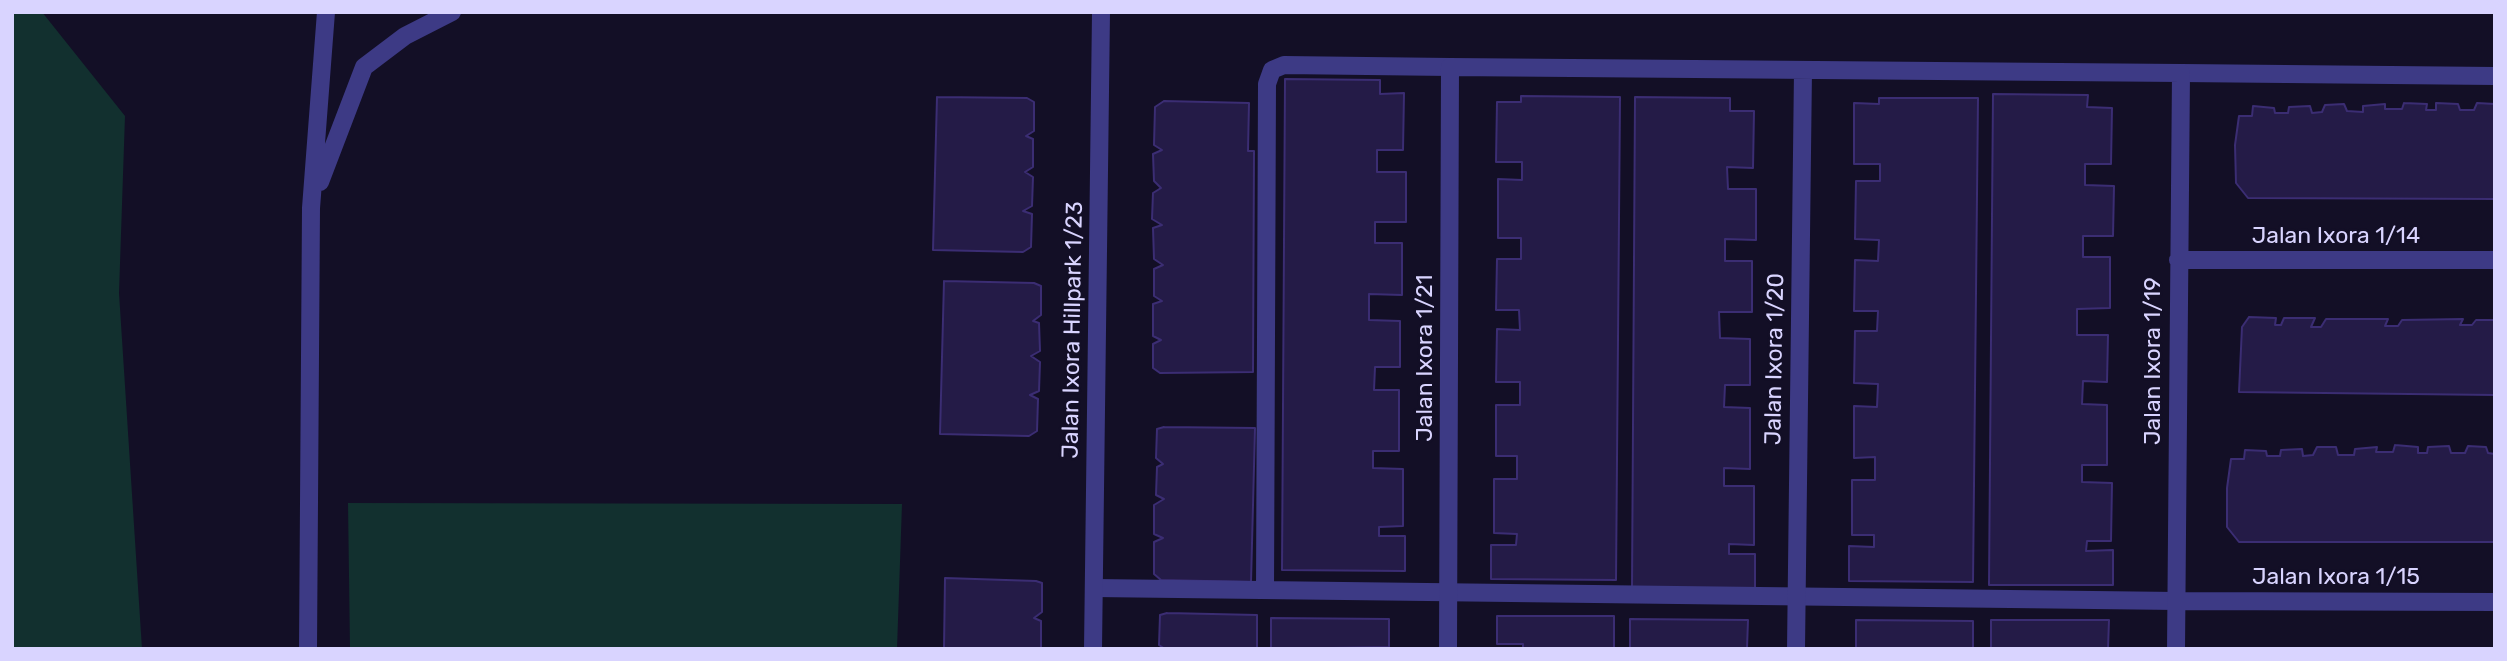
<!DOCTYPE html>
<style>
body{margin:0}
#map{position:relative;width:2507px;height:661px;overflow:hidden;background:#130f26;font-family:Rubik,sans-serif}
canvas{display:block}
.frame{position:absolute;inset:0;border:14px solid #d9d4ff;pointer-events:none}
</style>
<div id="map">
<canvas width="2507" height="661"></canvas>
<div class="frame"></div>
</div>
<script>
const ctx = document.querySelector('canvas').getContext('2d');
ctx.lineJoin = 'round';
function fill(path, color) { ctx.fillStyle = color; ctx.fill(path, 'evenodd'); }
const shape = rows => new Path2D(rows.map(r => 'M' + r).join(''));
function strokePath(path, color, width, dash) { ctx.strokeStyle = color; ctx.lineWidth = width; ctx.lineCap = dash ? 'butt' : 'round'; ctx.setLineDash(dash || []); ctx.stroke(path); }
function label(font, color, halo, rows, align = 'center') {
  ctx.font = font + ' Rubik,sans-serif'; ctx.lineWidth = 5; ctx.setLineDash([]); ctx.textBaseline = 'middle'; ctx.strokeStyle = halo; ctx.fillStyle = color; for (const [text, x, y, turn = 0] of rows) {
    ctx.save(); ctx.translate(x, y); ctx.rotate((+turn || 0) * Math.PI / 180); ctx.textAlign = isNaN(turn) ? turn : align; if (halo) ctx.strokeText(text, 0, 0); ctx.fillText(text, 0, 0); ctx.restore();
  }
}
const green = shape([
 [12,12,42,12,125,116,119,293,142,649,12,649],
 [348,503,902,504,897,649,350,649]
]);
const building = shape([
 [1285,79,1380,80,1380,94,1404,93,1403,150,1377,150,1377,172,1406,172,1406,222,1375,222,1375,243,1402,243,1402,295,1369,294,1369,320,1400,321,1400,367,1375,367,1374,390,1399,390,1399,451,1373,451,1373,468,1403,469,1403,526,1379,527,1379,536,1405,536,1405,571,1282,570,1285,79],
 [1993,94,2088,95,2087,107,2112,108,2111,164,2085,164,2085,185,2114,186,2113,236,2083,236,2083,257,2110,257,2110,308,2077,309,2077,335,2108,335,2107,382,2083,381,2082,404,2107,405,2107,465,2082,465,2082,482,2112,483,2111,541,2087,541,2086,551,2113,550,2113,585,1989,585,1993,94],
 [1521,96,1620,97,1616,580,1491,579,1491,545,1516,545,1517,534,1494,533,1494,479,1517,479,1517,456,1496,456,1496,405,1520,405,1520,382,1496,382,1497,329,1520,330,1519,310,1496,310,1497,259,1521,259,1521,238,1498,238,1498,179,1522,180,1522,162,1496,162,1497,102,1521,102,1521,96],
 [937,97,1027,98,1034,102,1034,131,1026,136,1033,139,1033,167,1025,172,1033,177,1032,206,1023,211,1032,214,1031,247,1023,252,933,250,937,97],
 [1635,97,1730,98,1730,111,1754,111,1753,168,1727,167,1728,189,1756,189,1756,240,1725,239,1725,261,1752,261,1752,312,1719,312,1720,338,1750,339,1750,385,1725,385,1724,407,1750,408,1750,469,1724,468,1724,486,1754,486,1754,545,1729,544,1729,554,1755,554,1755,589,1632,588,1635,97],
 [1879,98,1978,98,1973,582,1849,581,1849,546,1874,547,1874,535,1852,535,1852,480,1875,480,1875,457,1854,458,1854,406,1877,407,1878,384,1854,383,1855,331,1877,331,1878,311,1854,311,1855,260,1878,261,1879,240,1855,239,1856,181,1880,181,1880,164,1854,164,1854,103,1879,104,1879,98],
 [1164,101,1249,103,1248,151,1254,151,1253,372,1160,373,1153,368,1153,344,1161,340,1153,336,1153,304,1162,301,1154,296,1154,269,1163,265,1154,259,1153,228,1162,225,1152,219,1153,193,1161,188,1154,181,1153,154,1162,150,1154,145,1155,107,1164,101],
 [2404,103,2427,104,2426,110,2436,110,2436,103,2458,104,2460,110,2474,110,2477,103,2495,104,2495,199,2248,198,2236,183,2235,145,2239,116,2252,116,2253,106,2274,108,2275,113,2288,113,2289,107,2310,106,2312,113,2322,112,2325,105,2344,104,2347,111,2363,112,2363,106,2385,104,2385,109,2402,109,2404,103],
 [944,281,1034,283,1041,286,1041,315,1033,321,1039,323,1040,351,1031,356,1040,362,1039,391,1030,395,1038,399,1037,431,1029,436,940,434,944,281],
 [2249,317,2276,318,2275,325,2281,325,2284,318,2315,318,2311,327,2321,327,2326,319,2388,319,2385,326,2398,326,2402,320,2463,319,2460,325,2472,325,2476,320,2495,320,2495,395,2239,392,2242,327,2249,317],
 [1164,427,1255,428,1251,582,1161,580,1154,574,1154,542,1163,538,1154,534,1154,505,1164,499,1156,495,1157,467,1163,464,1156,458,1157,429,1164,427],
 [2395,445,2418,447,2418,453,2427,453,2428,447,2449,446,2451,453,2465,453,2468,446,2486,447,2488,453,2495,454,2495,542,2239,542,2227,527,2227,488,2231,459,2244,459,2245,450,2266,451,2267,456,2280,456,2281,450,2302,449,2303,456,2313,455,2317,447,2336,447,2338,455,2354,455,2355,449,2377,447,2376,452,2393,452,2395,445],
 [945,578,1036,581,1042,583,1042,612,1034,618,1041,621,1041,649,944,649,945,578],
 [1167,613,1257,615,1257,649,1165,649,1159,645,1160,615,1167,613],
 [1497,616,1614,616,1614,649,1523,649,1523,644,1497,644,1497,616],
 [1271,618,1389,619,1389,647,1271,649,1271,618],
 [1630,619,1748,620,1747,648,1630,649,1630,619],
 [1856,620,1973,621,1973,649,1856,649,1856,620],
 [1991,620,2109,620,2108,649,1991,649,1991,620]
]);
const lane = shape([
 [2181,73,2495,76],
 [1094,588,2177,601],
 [1265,590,1267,84,1272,70,1284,65,1450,67]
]);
const street = shape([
 [320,182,364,67,405,36,452,12],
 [2178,260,2495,260],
 [2177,601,2495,602],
 [308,649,311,208,326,12],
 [1093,649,1101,12],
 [1448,649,1450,67,2181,73,2176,649],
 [1796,649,1803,70]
]);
const streetNames = [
 ["Jalan Ixora 1/14",2336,236],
 ["Jalan Ixora Hillpark 1/23",1073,330,-89],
 ["Jalan Ixora 1/21",1425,358,-90],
 ["Jalan Ixora 1/20",1775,359,-89],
 ["Jalan Ixora 1/19",2153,361,-90],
 ["Jalan Ixora 1/15",2336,577]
];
fill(green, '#12302f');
fill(building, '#241b47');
strokePath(building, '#3b2d73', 2);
strokePath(lane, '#3d3a85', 18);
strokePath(street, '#3d3a85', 18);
label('23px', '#d9d4ff', '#130f26', streetNames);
</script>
